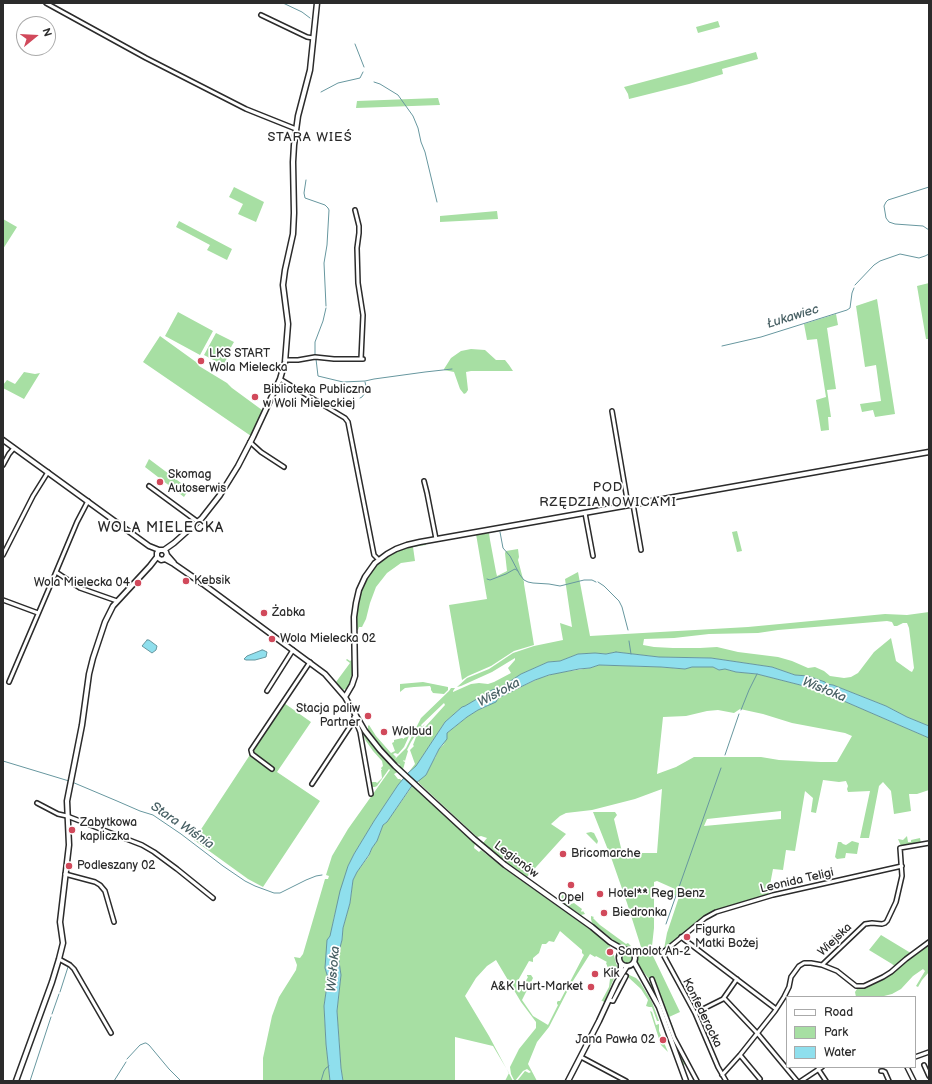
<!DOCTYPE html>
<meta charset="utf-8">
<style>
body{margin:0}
#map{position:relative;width:932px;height:1084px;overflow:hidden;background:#fff;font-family:"Balsamiq Sans",sans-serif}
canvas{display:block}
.frame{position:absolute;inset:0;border:4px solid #2b2b2b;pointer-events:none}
.legend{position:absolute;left:786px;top:996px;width:130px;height:72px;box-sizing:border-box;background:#fff;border:1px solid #aaa;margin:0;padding:5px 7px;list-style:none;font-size:12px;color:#2b2b2b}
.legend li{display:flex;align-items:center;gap:8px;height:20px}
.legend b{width:20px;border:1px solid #aaa}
.north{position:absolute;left:16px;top:16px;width:40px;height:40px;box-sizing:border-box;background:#fff;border:1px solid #aaa;border-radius:50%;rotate:72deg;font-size:11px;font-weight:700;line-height:16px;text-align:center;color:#2b2b2b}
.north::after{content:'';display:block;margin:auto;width:14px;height:18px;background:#d1495b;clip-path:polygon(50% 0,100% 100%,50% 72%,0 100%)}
</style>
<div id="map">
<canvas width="932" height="1084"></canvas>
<div class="frame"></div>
<ul class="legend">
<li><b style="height:5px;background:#fff"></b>Road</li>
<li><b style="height:11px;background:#a7dfa3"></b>Park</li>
<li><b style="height:11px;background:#8fdfed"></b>Water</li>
</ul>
<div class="north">N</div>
</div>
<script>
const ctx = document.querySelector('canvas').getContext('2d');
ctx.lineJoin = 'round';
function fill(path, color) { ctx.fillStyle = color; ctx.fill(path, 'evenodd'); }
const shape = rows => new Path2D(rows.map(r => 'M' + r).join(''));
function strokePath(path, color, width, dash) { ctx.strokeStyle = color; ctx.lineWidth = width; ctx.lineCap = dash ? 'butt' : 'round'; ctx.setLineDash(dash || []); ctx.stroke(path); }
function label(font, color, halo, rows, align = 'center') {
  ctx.font = font + ' "Balsamiq Sans",sans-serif'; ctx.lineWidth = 3.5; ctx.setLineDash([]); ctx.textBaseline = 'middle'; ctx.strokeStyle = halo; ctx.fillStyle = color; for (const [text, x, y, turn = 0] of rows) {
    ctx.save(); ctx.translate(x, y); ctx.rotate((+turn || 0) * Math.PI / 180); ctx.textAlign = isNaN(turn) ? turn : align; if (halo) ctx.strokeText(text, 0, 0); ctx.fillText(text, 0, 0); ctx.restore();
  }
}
const green = shape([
 [718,21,720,27,698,33,696,27],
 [756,52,758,59,722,69,723,74,689,84,629,99,628,94,624,87],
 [438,98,440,105,356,108,357,101],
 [234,187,264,202,256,222,238,214,243,204,229,197],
 [497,211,498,219,440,222,440,216],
 [3,219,17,227,3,249],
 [179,221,232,249,227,260,207,250,210,245,176,227],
 [929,283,929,339,926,339,917,286],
 [877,299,895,414,875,417,873,410,862,412,860,404,881,401,876,365,865,367,856,306],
 [178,312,213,331,200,355,165,336],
 [836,314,838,325,827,328,836,389,827,390,831,417,828,417,829,430,821,431,816,400,826,397,817,339,807,340,804,324],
 [216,333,234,342,227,354,229,355,223,365,204,355],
 [160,336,196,362,199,366,227,383,232,388,262,410,251,436,143,362],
 [471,349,485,350,496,360,505,360,509,365,513,371,471,371,466,372,468,390,466,393,464,394,460,389,454,372,444,370,444,369,451,358,461,351],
 [24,372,35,374,40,373,24,399,3,388,3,385,7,380,15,384],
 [149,459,189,489,184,497,145,467],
 [737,531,742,551,737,552,732,532],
 [483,532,484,534,489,533,490,540,496,572,497,576,507,571,505,553,506,551,518,549,519,557,518,560,522,575,524,582,524,584,534,645,514,651,491,666,468,676,462,680,449,605,487,599,476,534],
 [426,542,426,545,413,547,415,561,401,563,387,573,376,587,370,603,366,619,362,627,359,627,358,630,356,630,356,612,360,591,366,579,372,570,382,560,393,552,402,548],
 [578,572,590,636,748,627,885,614,907,615,929,612,929,726,907,717,886,706,833,685,826,684,824,682,808,676,795,675,772,667,711,658,659,657,616,652,606,654,595,653,578,654,560,661,548,662,521,674,500,688,493,690,465,706,462,707,445,722,416,766,408,773,415,764,410,750,414,746,413,745,416,737,445,705,444,703,421,725,422,727,425,724,421,730,416,734,411,742,407,750,408,751,405,761,404,760,403,761,405,762,404,766,403,769,394,774,398,779,400,779,402,781,398,785,374,821,354,854,348,866,334,917,325,968,328,978,324,1006,326,1044,330,1081,263,1081,263,1058,272,1016,279,997,296,970,297,965,294,957,300,958,303,954,325,879,328,879,329,876,326,875,332,856,348,829,390,770,389,769,377,786,375,787,371,787,362,738,371,782,376,782,377,783,382,778,381,770,382,770,381,768,383,766,382,761,373,751,366,741,356,720,371,743,395,770,396,770,400,765,399,764,396,763,376,742,368,731,368,726,369,725,376,736,391,753,395,751,392,743,394,742,394,740,402,738,404,739,404,738,409,736,404,747,398,754,395,753,393,754,396,757,395,759,399,755,404,759,399,755,406,748,421,718,449,691,451,688,455,688,453,691,453,692,471,684,479,683,488,684,494,682,511,673,508,668,515,660,515,658,492,672,461,686,457,687,467,678,489,669,513,653,534,646,563,640,560,623,572,627,565,579],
 [887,621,892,622,894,626,897,626,903,623,907,623,909,628,914,668,912,672,910,671,896,661,891,638,874,652,858,673,851,677,844,678,830,676,824,671,815,667,808,668,792,661,778,657,738,652,717,647,700,648,673,648,654,647,643,645,644,639,674,638,709,634,758,633,778,630],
 [347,659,350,661,353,659,353,671,350,682,348,688,343,690,336,682,350,663,346,660],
 [599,665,661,667,684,669,692,667,713,667,719,670,725,669,736,672,757,674,816,689,929,738,929,790,917,794,909,794,911,811,894,814,891,791,883,782,879,786,869,838,860,838,870,791,848,792,847,789,848,786,846,781,839,782,823,780,816,813,811,812,813,798,805,791,795,851,786,850,783,870,773,869,768,895,709,913,681,935,665,950,664,949,667,933,679,897,674,895,675,889,657,881,654,882,654,928,652,946,651,950,648,953,645,953,641,947,627,903,612,860,593,812,615,812,617,815,614,819,623,856,640,853,657,853,662,789,635,799,592,810,566,813,560,816,551,824,566,834,527,877,497,856,483,843,487,838,481,836,477,837,419,783,418,780,426,775,434,759,435,758,439,749,444,744,447,733,467,717,478,710,488,706,498,698,540,678,557,673,590,668],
 [740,709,763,714,792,723,845,733,852,736,837,762,821,762,779,760,761,757,694,757,676,767,657,774,663,717,686,716,707,711,718,710,734,713],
 [781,811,781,819,704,826,707,819],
 [423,682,448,687,448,690,444,694,433,693,431,690,431,688,430,686,414,687,405,688,400,692,400,684],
 [284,703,311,722,277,772,320,801,263,887,248,879,194,840],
 [413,785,475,843,474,848,479,852,481,850,505,869,598,935,608,943,613,952,616,963,618,968,605,1001,604,1002,601,1000,602,1000,609,987,610,979,608,968,606,963,607,962,596,956,595,957,590,954,571,984,549,1027,537,1042,528,1064,537,1081,517,1081,525,1071,529,1073,531,1072,527,1069,523,1071,515,1081,514,1080,511,1074,510,1067,519,1049,536,1028,536,1022,521,1002,496,960,487,966,476,978,465,996,489,1036,513,1081,505,1081,509,1073,493,1046,455,1037,455,1081,343,1081,341,1068,337,1011,341,975,338,955,342,940,343,928,350,903,353,880,357,872,369,856,372,848,377,841,383,825,387,822],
 [560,931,582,950,582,953,584,955,560,1001,558,1001,557,1002,557,1004,558,1005,548,1025,533,1016,522,1000,533,978,531,975,527,975,527,976,528,977,519,993,517,989,518,986,516,984,529,961,533,962,533,958,539,953,542,944,546,944,549,941,554,942],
 [591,832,594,833,598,841,597,844,586,833],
 [907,836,908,842,911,842,911,840,920,838,921,843,906,845,901,846,898,839,903,840],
 [852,841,859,843,857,854,846,853,845,858,837,859,835,857,838,842,841,842,843,844,846,845],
 [559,894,569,896,570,897,561,900,568,905,574,903,582,909,581,911,582,912,583,911,585,914,581,915,557,899,557,896],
 [591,916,594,917,593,918,600,925,626,944,628,943,631,946,628,947,622,947,592,923,591,919],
 [881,935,914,955,929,943,929,972,922,980,918,987,916,986,925,971,923,969,913,976,901,989,892,994,880,997,856,997,855,992,859,986,892,973,898,969,892,964,869,950],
 [637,950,643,956,653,956,680,1012,669,1017,674,1030,672,1030,653,978,649,979,637,964],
 '621 958a6 6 0 1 1 12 0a6 6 0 1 1-12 0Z',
 [641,971,651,984,654,986,686,1063,684,1065,685,1067,683,1064,681,1059,680,1059,657,999],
 [625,973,636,978,640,982,652,1002,659,1021,657,1021,652,1007,649,1007,646,1006,648,1000,641,989,628,977,627,976,619,988,617,988],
 [650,1011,652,1012,656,1025,659,1024,659,1031,668,1052,661,1045]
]);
const water = shape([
 [147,640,149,640,157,646,156,650,152,653,142,646,147,640],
 [262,650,263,650,267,652,266,657,255,660,246,660,244,659,247,656,262,650],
 [616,652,659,657,711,658,772,667,795,675,808,676,825,682,826,684,833,685,886,706,907,717,929,726,929,738,816,689,757,674,736,672,725,669,719,670,713,667,692,667,685,669,661,667,599,665,590,668,579,669,549,675,535,680,498,698,496,702,478,710,467,717,447,733,447,739,439,749,426,775,411,787,387,822,383,825,377,841,372,848,369,855,357,872,353,880,350,903,343,928,342,940,338,955,341,975,337,1011,341,1068,343,1081,330,1081,326,1044,324,1006,328,978,325,968,327,940,330,936,340,891,348,866,354,854,374,821,398,785,408,773,416,766,445,722,462,707,465,706,492,690,500,688,521,674,548,662,560,661,578,654,595,653,606,654,616,652]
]);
const stream = shape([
 [283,3,302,12,310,18],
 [355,44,364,67],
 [374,82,380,84,398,95,413,116,418,128,421,142,425,152,437,202],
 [321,92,338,83,360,78,363,72],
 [306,180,304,193,305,198,325,205,328,208,329,210,327,245,324,263,326,306],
 [929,187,888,200,886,202,884,206,886,218,889,222,895,224,923,226,929,230],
 [855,285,874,265,880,261,900,254,919,258,925,256,929,254],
 [722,346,761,337,847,310,850,308,852,293,854,288],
 [315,355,315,342,323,321,326,308],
 [316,359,318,376,343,382,365,381,374,379,425,372,452,369],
 [360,398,362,397,367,390,365,382],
 [500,532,503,548,510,556,520,575,524,580,528,582,533,583,549,584,560,586,584,580,592,580,596,582],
 [487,579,490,580,506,574,513,570,515,569,518,571],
 [598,582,604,586,619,601,622,607,628,630],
 [629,641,631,654],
 [741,710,749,690,757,674],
 [725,755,739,714],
 [3,761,69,781],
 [72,782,117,801,140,811,153,815,181,834,223,866,245,881,255,886,274,893,280,893,306,880,316,876,322,875],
 [666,924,721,768],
 [60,992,68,967],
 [52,1014,59,994],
 [127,1059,140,1045,145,1043,146,1043,149,1045,169,1069,181,1081],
 [30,1081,51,1017],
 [114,1081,126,1062],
 [321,1081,324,1071,326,1068,329,1066]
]);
const street = shape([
 [46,3,146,58,246,109,296,129],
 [261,15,307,37,313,38],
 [355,210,359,226,359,233,357,248,358,283,363,315,361,359],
 [286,360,298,360,315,357,334,359,363,359],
 [280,379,345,418,348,422,373,550,374,555,379,560],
 [612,411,628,505],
 [250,442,261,452,284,467],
 [3,465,9,454,14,448],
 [424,481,427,493,436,539],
 [149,486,198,522],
 [633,504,641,550],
 [585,513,593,556],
 [3,555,33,496,48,472],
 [56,572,77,522,88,501],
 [3,600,38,613],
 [9,682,56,572,80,588,117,601],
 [267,691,293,650],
 [356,715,354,717,360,732,371,794],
 [272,769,252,754,251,750,310,662],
 [312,784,355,719],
 [37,803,58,814,67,816,142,845,154,852,177,869,213,898],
 [65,874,95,882,100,885,105,891,114,922],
 [681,937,776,1009],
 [59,959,70,965,74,969,111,1033],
 [822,965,837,971,856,986,864,986,883,977,891,972,906,959,929,942],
 [652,979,674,1038,697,1081],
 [724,998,758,1034,797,1081],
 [609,1000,613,1001,626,976],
 [695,1013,723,999,737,979],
 [740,1055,760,1079],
 [581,1057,626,1081],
 [915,1057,929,1052],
 [924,1065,929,1076],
 [907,1067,914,1081],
 [818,1069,826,1081],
 [881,1071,883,1071,885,1072,889,1081],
 [722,1075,740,1055,775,1011,784,997,789,987,791,977,799,966,804,963,811,963,822,965,865,924,872,923,882,924,885,923,887,921,896,902,902,876,900,848,929,843],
 [726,1081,718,1067,695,1013,664,956,663,952,666,950,705,918,716,912,773,895,902,866],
 [801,1081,822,1067]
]);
const secondary = shape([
 [3,440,149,546,159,550],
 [164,550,174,543,202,518,220,495,238,466,253,437,280,379,285,362,288,324,283,285,285,270,293,234,294,213,293,162,294,145,298,116,310,70,317,3],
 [167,555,165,559,161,560,157,557,157,553,159,550,164,550,166,552,167,555,174,563],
 [165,559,174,564,203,584,325,674,345,697,365,731,380,750,395,766,474,839,505,865,592,927,610,942,624,950],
 [345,697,352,685,355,676,354,617,356,603,359,590,365,577,375,563,387,554,396,549,407,545,420,542,929,452],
 '619 958a8 8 0 1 1 16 0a8 8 0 1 1-16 0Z',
 [634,962,659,1007,686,1081],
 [618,977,621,968,621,964],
 [16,1081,52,982,59,959,63,943,60,922,69,845,67,801,82,725,89,674,93,658,105,622,113,606,150,566,157,557],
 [568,1081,599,1021,617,982,627,966]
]);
const markers = [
 [201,361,4,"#d1495b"],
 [255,397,4,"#d1495b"],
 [160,482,4,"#d1495b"],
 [186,581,4,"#d1495b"],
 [138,583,4,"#d1495b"],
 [264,613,4,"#d1495b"],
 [272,639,4,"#d1495b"],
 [368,716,4,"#d1495b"],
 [384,732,4,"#d1495b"],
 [72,830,4,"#d1495b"],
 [563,854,4,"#d1495b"],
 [69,866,4,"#d1495b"],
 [571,885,4,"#d1495b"],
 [600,894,4,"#d1495b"],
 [604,913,4,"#d1495b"],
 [687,937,4,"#d1495b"],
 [610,952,4,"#d1495b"],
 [595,974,4,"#d1495b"],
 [591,987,4,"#d1495b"],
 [663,1040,4,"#d1495b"]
];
const poiNames = [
 ["LKS START",209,354],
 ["Wola Mielecka",209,368],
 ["Biblioteka Publiczna",263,390],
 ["w Woli Mieleckiej",263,404],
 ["Skomag",168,475],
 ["Autoserwis",168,489],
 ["Kebsik",194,581],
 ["Wola Mielecka 04",130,583,"right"],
 ["Żabka",272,613],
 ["Wola Mielecka 02",280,639],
 ["Stacja paliw",360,709,"right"],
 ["Partner",360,723,"right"],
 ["Wolbud",392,732],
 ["Zabytkowa",80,823],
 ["kapliczka",80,837],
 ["Bricomarche",571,854],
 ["Podleszany 02",77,866],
 ["Hotel** Reg Benz",608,894],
 ["Opel",571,898,"center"],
 ["Biedronka",612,913],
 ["Figurka",695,930],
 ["Matki Bożej",695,944],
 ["Samolot An-2",618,952],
 ["Kik",603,974],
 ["A&K Hurt-Market",583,987,"right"],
 ["Jana Pawła 02",655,1040,"right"]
];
const streetNames = [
 ["Legionów",516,860,37],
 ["Leonida Teligi",797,881,-13],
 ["Wiejska",835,940,-44],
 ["Konfederacka",702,1013,64]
];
const neighbourhoodNames = [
 ["STARA WIEŚ",310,138],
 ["POD",608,488],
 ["RZĘDZIANOWICAMI",608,503]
];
const waterNames = [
 ["Łukawiec",793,317,-17],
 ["Wisłoka",824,690,22],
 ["Wisłoka",499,693,-28],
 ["Stara Wiśnia",182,826,34],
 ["Wisłoka",334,969,-85]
];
const quarterNames = [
 ["WOLA MIELECKA",161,528]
];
fill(green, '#a7dfa3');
fill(water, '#8fdfed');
strokePath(water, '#67979f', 1);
strokePath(stream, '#67979f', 1);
strokePath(street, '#2b2b2b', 6);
strokePath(secondary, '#2b2b2b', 7);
strokePath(street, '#fff', 3);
strokePath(secondary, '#fff', 4);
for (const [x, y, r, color] of markers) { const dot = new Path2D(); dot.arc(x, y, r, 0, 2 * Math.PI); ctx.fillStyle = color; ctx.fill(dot); strokePath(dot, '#fff', 1.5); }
label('12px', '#2b2b2b', '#fff', poiNames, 'left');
label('12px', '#2b2b2b', '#fff', streetNames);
ctx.letterSpacing = '1px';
label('13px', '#2b2b2b', '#fff', neighbourhoodNames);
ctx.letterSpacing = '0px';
label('italic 13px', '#496165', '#fff', waterNames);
ctx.letterSpacing = '1px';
label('14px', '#2b2b2b', '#fff', quarterNames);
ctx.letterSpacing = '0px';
</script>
